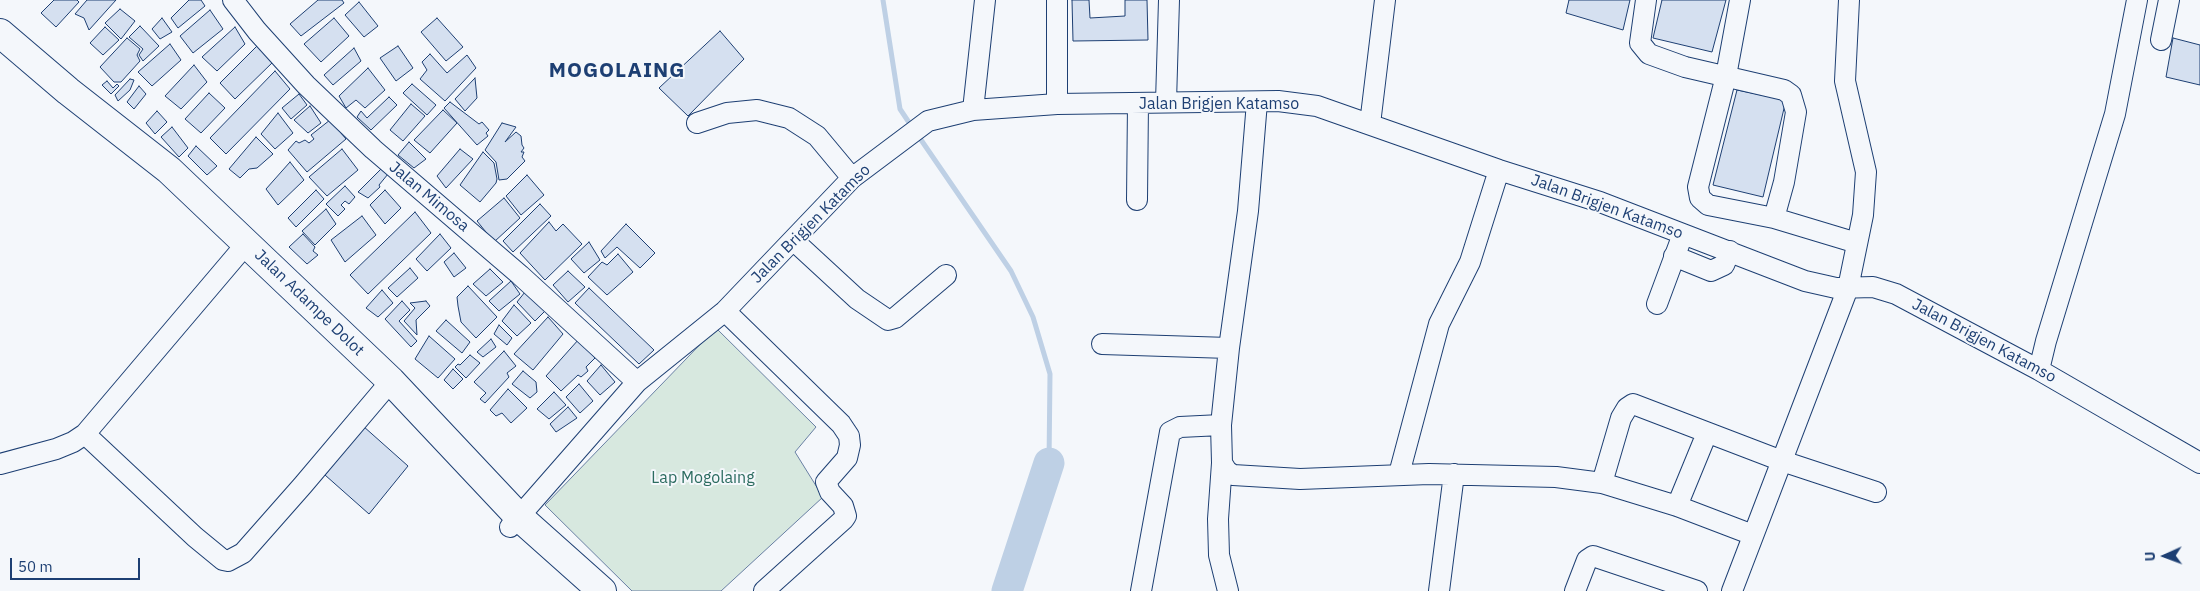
<!DOCTYPE html>
<style>
body{margin:0}
#map{position:relative;width:2200px;height:591px;overflow:hidden;background:#f4f7fb;font-family:"IBM Plex Sans",sans-serif}
canvas{display:block}
.north{position:absolute;left:2140px;top:531px;width:50px;height:50px;-webkit-text-stroke:4px #f4f7fb;paint-order:stroke;rotate:268deg;font-size:14px;font-weight:700;line-height:20px;text-align:center;color:#1d3f73}
.north::after{content:'';display:block;margin:auto;width:18px;height:22px;background:#1d3f73;clip-path:polygon(50% 0,100% 100%,50% 72%,0 100%)}
.scale{position:absolute;left:10px;top:558px;width:130px;height:22px;box-sizing:border-box;border:2px solid #1d3f73;border-top:0;padding-left:6px;font-size:15px;line-height:18px;white-space:nowrap;color:#1d3f73;-webkit-text-stroke:4px #f4f7fb;paint-order:stroke}
</style>
<div id="map">
<canvas width="2200" height="591"></canvas>
<div class="north">U</div>
<div class="scale">50 m</div>
</div>
<script>
const ctx = document.querySelector('canvas').getContext('2d');
ctx.lineJoin = 'round';
function fill(path, color) { ctx.fillStyle = color; ctx.fill(path, 'evenodd'); }
const shape = rows => new Path2D(rows.map(r => 'M' + r).join(''));
function strokePath(path, color, width, dash) { ctx.strokeStyle = color; ctx.lineWidth = width; ctx.lineCap = dash ? 'butt' : 'round'; ctx.setLineDash(dash || []); ctx.stroke(path); }
function label(font, color, halo, rows, align = 'center') {
  ctx.font = font + ' "IBM Plex Sans",sans-serif'; ctx.lineWidth = 4; ctx.setLineDash([]); ctx.textBaseline = 'middle'; ctx.strokeStyle = halo; ctx.fillStyle = color; for (const [text, x, y, turn = 0] of rows) {
    ctx.save(); ctx.translate(x, y); ctx.rotate((+turn || 0) * Math.PI / 180); ctx.textAlign = isNaN(turn) ? turn : align; if (halo) ctx.strokeText(text, 0, 0); ctx.fillText(text, 0, 0); ctx.restore();
  }
}
const green = shape([
 [716,328,816,427,795,452,823,497,721,591,632,591,545,505,716,328]
]);
const stream = shape([
 [883,0,900,109,912,127],
 [917,134,1011,271,1033,317,1050,374,1049,463]
]);
const river = shape([
 [1007,591,1049,463]
]);
const building = shape([
 [54,0,77,0,79,2,56,27,41,13,54,0],
 [87,0,116,0,89,30,84,18,75,14,87,0],
 [189,0,201,0,205,6,178,28,171,18,189,0],
 [318,0,342,0,344,3,301,36,290,24,318,0],
 [1072,0,1089,0,1090,18,1125,16,1125,0,1147,0,1148,40,1073,41,1072,0],
 [1569,0,1630,0,1623,30,1566,13,1569,0],
 [1662,0,1726,0,1712,52,1653,38,1662,0],
 [359,2,378,26,364,37,345,15,359,2],
 [120,9,135,21,121,39,105,23,120,9],
 [210,10,223,29,193,53,180,36,210,10],
 [162,18,172,32,160,39,152,29,162,18],
 [334,18,349,36,321,62,304,44,334,18],
 [437,18,463,47,446,61,421,32,437,18],
 [140,26,159,46,143,61,139,55,143,49,129,37,140,26],
 [105,27,119,40,103,55,90,43,105,27],
 [235,27,245,44,217,71,202,57,235,27],
 [720,31,744,59,688,116,659,88,720,31],
 [127,38,140,49,137,55,140,61,121,82,114,82,100,67,127,38],
 [2173,38,2200,45,2200,85,2166,77,2173,38],
 [170,44,181,60,152,86,138,72,170,44],
 [258,45,274,61,235,99,220,83,258,45],
 [398,46,413,68,396,81,380,58,398,46],
 [354,48,361,61,333,85,324,75,354,48],
 [430,54,447,73,467,55,476,68,445,101,420,79,427,70,422,62,430,54],
 [194,65,207,82,181,109,165,96,194,65],
 [368,68,385,90,365,108,356,100,346,108,339,96,368,68],
 [275,71,290,89,226,154,210,138,275,71],
 [475,78,477,98,465,111,455,99,475,78],
 [130,79,134,80,130,90,118,101,115,95,130,79],
 [107,81,113,88,117,84,119,86,111,94,102,85,107,81],
 [412,84,436,105,427,115,403,93,412,84],
 [139,86,146,94,134,109,127,102,139,86],
 [1737,90,1786,100,1763,197,1713,185,1737,90],
 [209,93,225,108,201,133,185,119,209,93],
 [299,94,307,105,291,119,282,108,299,94],
 [389,97,397,105,371,130,357,117,361,111,367,118,389,97],
 [450,102,479,124,482,122,489,130,486,133,488,136,477,145,444,108,450,102],
 [411,104,425,116,403,141,390,130,411,104],
 [310,106,321,123,308,133,294,120,310,106],
 [443,110,457,123,430,153,414,140,443,110],
 [157,111,167,122,155,134,146,123,157,111],
 [278,113,293,133,275,149,261,134,278,113],
 [330,120,346,139,307,172,288,150,296,141,299,143,305,140,309,143,314,139,311,135,330,120],
 [502,123,516,127,505,142,516,132,521,136,522,145,524,148,521,152,524,152,522,157,525,161,507,179,499,180,496,162,485,150,502,123],
 [172,127,188,148,179,157,161,137,172,127],
 [256,137,273,154,257,168,249,169,240,178,229,169,256,137],
 [409,142,426,159,414,168,398,155,409,142],
 [196,146,217,166,207,175,188,156,196,146],
 [342,149,358,170,327,196,309,177,342,149],
 [460,149,473,159,446,188,437,176,460,149],
 [483,152,494,163,497,179,496,183,480,202,460,185,483,152],
 [290,162,304,180,278,205,266,189,290,162],
 [383,167,388,174,379,185,380,187,368,198,358,192,383,167],
 [527,175,544,195,521,215,506,196,527,175],
 [345,186,355,197,349,204,345,201,341,205,345,209,338,216,326,204,345,186],
 [316,190,324,199,296,227,288,218,316,190],
 [385,190,401,208,385,224,370,205,385,190],
 [504,198,520,218,494,242,477,221,504,198],
 [540,204,551,216,513,252,503,241,540,204],
 [326,209,336,224,315,245,302,231,326,209],
 [415,212,431,233,368,294,350,275,415,212],
 [362,216,376,235,345,262,331,240,362,216],
 [549,222,556,231,563,224,582,244,545,280,520,253,549,222],
 [626,224,655,253,640,268,617,247,605,258,601,251,626,224],
 [303,234,315,247,313,251,318,255,307,264,289,247,303,234],
 [440,234,451,248,427,271,416,259,440,234],
 [589,242,600,260,584,273,571,259,589,242],
 [454,253,466,268,454,277,444,262,454,253],
 [618,254,633,272,607,295,588,277,602,262,607,265,618,254],
 [410,268,418,278,397,297,388,288,410,268],
 [490,269,503,282,486,296,473,284,490,269],
 [568,271,585,287,568,302,553,285,568,271],
 [511,281,520,294,499,311,489,301,511,281],
 [468,286,497,317,476,338,461,322,458,306,457,297,468,286],
 [589,288,654,350,639,364,575,303,589,288],
 [382,290,393,303,378,317,366,308,382,290],
 [525,292,545,311,535,321,517,302,525,292],
 [402,301,410,310,399,321,417,341,411,347,385,319,402,301],
 [426,301,430,306,416,320,417,335,404,321,415,308,410,303,426,301],
 [514,305,531,323,517,336,502,321,514,305],
 [548,317,563,334,533,370,514,354,548,317],
 [446,320,470,342,462,353,436,331,446,320],
 [499,325,512,338,507,345,494,334,499,325],
 [429,336,455,359,438,378,415,359,429,336],
 [491,339,496,347,483,357,477,352,491,339],
 [579,339,595,358,586,367,588,371,581,377,578,375,561,391,546,376,579,339],
 [504,351,516,366,507,373,509,377,485,403,480,399,486,393,474,382,504,351],
 [470,355,480,363,466,378,455,367,458,364,460,365,470,355],
 [601,365,615,382,600,395,587,381,601,365],
 [453,369,463,379,453,389,444,380,453,369],
 [523,371,536,382,537,392,530,398,512,384,523,371],
 [579,384,593,401,580,413,566,397,579,384],
 [508,389,527,408,511,423,502,413,496,416,490,410,508,389],
 [554,392,566,405,549,419,537,409,554,392],
 [568,407,577,418,556,432,550,424,568,407],
 [363,426,408,466,369,514,325,475,363,426]
]);
const minor = shape([
 [233,0,257,31,306,85,373,149,520,275,637,382],
 [1646,0,1640,43,1649,54,1685,67,1784,90,1791,95,1796,112,1784,182,1774,218,1857,243],
 [1740,0,1726,76,1698,187,1700,198,1708,205,1774,218],
 [2161,40,2169,0],
 [1166,102,1169,0],
 [1257,102,1248,211,1229,348,1221,425,1222,463,1227,471,1233,475,1300,479,1429,474,1556,477,1602,483,1677,506,1753,535],
 [1057,104,1057,0],
 [973,110,985,0],
 [697,123,727,113,757,110,789,118,817,136,852,178],
 [1370,124,1385,0],
 [1137,200,1138,103],
 [793,240,857,299,888,320,895,318,946,275],
 [1674,256,1711,271,1724,265,1730,251],
 [1657,304,1683,234],
 [725,311,841,424,849,436,850,445,847,458,826,482,830,492,843,506,846,516,844,519,764,591],
 [1102,344,1229,348],
 [2039,370,2046,341,2115,114,2137,0],
 [85,434,195,537,223,560,228,561,243,553,303,485,391,381],
 [1222,463,1218,519,1219,555,1228,591],
 [0,464,56,449,73,442,85,434,247,243],
 [1399,474,1439,324,1470,262,1499,170],
 [1602,483,1621,418,1627,408,1633,404,1782,461,1876,492],
 [1677,506,1707,433],
 [510,527,637,382,725,311,852,178,928,121,973,110,1057,104,1278,101,1317,106,1499,170,1600,202,1805,281,1836,288,1873,287,1896,294,2039,370,2200,463],
 [1141,591,1170,432,1180,427,1221,425],
 [1439,591,1454,474],
 [1575,591,1587,560,1593,556,1697,591],
 [1732,591,1848,288,1863,215,1866,172,1845,81,1849,0]
]);
const highway = shape([
 [0,33,68,91,169,170,391,381,519,517,602,591]
]);
const streetNames = [
 ["Jalan Brigjen Katamso",1219,104],
 ["Jalan Mimosa",429,197,40],
 ["Jalan Brigjen Katamso",1607,207,20],
 ["Jalan Brigjen Katamso",811,224,-45],
 ["Jalan Adampe Dolot",309,303,44],
 ["Jalan Brigjen Katamso",1984,341,28]
];
const parkNames = [
 ["Lap Mogolaing",703,478]
];
const districtNames = [
 ["MOGOLAING",617,71]
];
fill(green, '#d7e8df');
strokePath(green, '#687fa3', 1);
strokePath(stream, '#bed0e5', 5);
strokePath(river, '#bed0e5', 31);
fill(building, '#d5e0f0');
strokePath(building, '#1d3f73', 1);
strokePath(minor, '#1d3f73', 22);
strokePath(highway, '#1d3f73', 30);
strokePath(minor, '#f4f7fb', 20);
strokePath(highway, '#f4f7fb', 28);
label('16px', '#1d3f73', '#f4f7fb', streetNames);
label('16px', '#2c6c60', '#f4f7fb', parkNames);
ctx.letterSpacing = '1px';
label('bold 21px', '#1d3f73', '#f4f7fb', districtNames);
ctx.letterSpacing = '0px';
</script>
